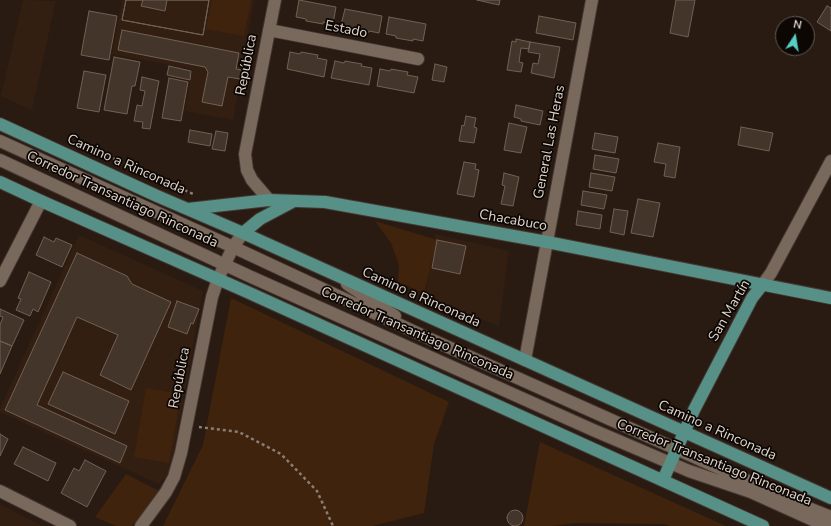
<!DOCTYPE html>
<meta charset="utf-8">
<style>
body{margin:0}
#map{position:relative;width:831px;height:526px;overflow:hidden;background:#291b11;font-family:"Nunito Sans",sans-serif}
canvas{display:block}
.north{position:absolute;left:775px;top:16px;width:40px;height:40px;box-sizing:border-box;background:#0d0704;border:1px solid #615955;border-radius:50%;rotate:12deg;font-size:11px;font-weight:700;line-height:16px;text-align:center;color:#ded4ce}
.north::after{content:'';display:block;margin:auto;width:14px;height:18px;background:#55cec5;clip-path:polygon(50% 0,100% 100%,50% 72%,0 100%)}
</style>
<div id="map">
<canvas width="831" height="526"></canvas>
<div class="north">N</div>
</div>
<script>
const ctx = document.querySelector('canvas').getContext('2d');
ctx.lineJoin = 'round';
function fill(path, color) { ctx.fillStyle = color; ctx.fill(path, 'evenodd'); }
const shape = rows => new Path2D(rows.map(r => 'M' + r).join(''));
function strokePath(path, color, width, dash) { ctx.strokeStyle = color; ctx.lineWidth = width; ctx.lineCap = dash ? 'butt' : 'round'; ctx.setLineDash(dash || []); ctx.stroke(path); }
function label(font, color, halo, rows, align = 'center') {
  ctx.font = font + ' "Nunito Sans",sans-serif'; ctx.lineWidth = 3.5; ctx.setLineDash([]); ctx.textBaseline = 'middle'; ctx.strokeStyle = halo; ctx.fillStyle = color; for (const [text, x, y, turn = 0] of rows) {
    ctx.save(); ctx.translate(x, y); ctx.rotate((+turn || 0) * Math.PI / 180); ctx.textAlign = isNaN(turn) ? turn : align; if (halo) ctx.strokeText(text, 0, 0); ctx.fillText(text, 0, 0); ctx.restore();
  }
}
const built = shape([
 [23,0,56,1,32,110,1,96],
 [122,0,254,0,233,120,185,111,192,69,112,54],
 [435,234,509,251,499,326,425,297],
 [79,235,203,291,170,474,158,484,0,412,0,408],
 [0,504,42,526,0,526]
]);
const green = shape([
 [212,0,251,0,244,36,206,29],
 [375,221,437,240,424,293,398,282,399,265,391,243],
 [231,298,449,402,434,444,424,513,372,526,163,526,203,445],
 [146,388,181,394,169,463,134,457],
 [540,442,726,526,671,526,664,524,576,523,553,526,524,526],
 [126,474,159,491,132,526,116,526,95,517]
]);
const building = shape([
 [126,0,143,0,141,6,165,11,167,0,209,0,203,35,122,20,126,0],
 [126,0,209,0,203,35,122,20,126,0],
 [299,0,336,7,333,24,323,22,323,24,306,21,306,19,296,17,299,0],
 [477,0,500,0,499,5,477,0],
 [676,0,695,0,688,37,670,33,676,0],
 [827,6,831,8,831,31,817,22,827,6],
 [345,9,382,16,379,33,369,31,368,33,351,30,352,27,341,25,345,9],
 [89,11,117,16,109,60,81,55,89,11],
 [539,16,576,23,573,40,536,33,539,16],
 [389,17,426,24,423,41,413,39,413,41,396,38,396,36,386,34,389,17],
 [122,30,239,53,236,69,242,70,240,79,228,77,222,106,202,102,208,72,205,67,118,50,122,30],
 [516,39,530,42,529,49,521,48,519,62,523,63,521,72,507,70,512,41,516,42,516,39],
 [530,42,560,47,554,78,531,73,533,63,538,64,540,54,528,52,530,42],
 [290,52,300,54,301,52,318,55,317,58,327,60,324,77,287,69,290,52],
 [114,57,140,62,135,86,132,86,127,114,104,110,114,57],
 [335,61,344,63,345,61,362,64,361,66,372,68,369,85,331,78,335,61],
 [435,64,447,67,444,82,432,80,435,64],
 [169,66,191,71,190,80,167,75,169,66],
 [380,69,390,71,391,69,408,72,407,75,418,77,414,93,377,86,380,69],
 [84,71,106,75,99,112,77,108,84,71],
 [142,77,159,81,150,129,142,128,143,122,134,121,137,105,142,106,145,91,140,90,142,77],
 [169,78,188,82,181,121,162,118,169,78],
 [516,105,543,111,540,125,521,121,521,119,514,117,516,105],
 [466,116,476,118,474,127,477,128,474,143,459,141,462,125,464,126,466,116],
 [509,123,527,127,521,153,504,150,509,123],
 [741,127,773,133,769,151,738,145,741,127],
 [190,130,212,134,210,146,188,142,190,130],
 [216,131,228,133,225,151,212,149,216,131],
 [595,133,618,137,615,153,592,149,595,133],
 [658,143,680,147,675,178,664,176,666,164,654,162,658,143],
 [595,155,619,159,616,173,593,169,595,155],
 [464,162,476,164,475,169,479,170,474,197,457,194,464,162],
 [504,173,519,177,513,206,501,204,505,186,502,185,504,173],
 [591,173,615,177,612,191,589,187,591,173],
 [583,191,607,195,604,209,581,205,583,191],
 [638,199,660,203,653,237,631,233,638,199],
 [614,209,628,211,624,235,610,232,614,209],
 [578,211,602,215,600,229,576,225,578,211],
 [44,237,54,242,56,238,72,245,62,267,36,255,44,237],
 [437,240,466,246,460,274,432,268,437,240],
 [77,253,127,276,132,284,171,302,131,390,100,375,118,335,77,317,37,405,127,446,120,463,5,410,77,253],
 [29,272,51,282,38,312,33,309,30,316,16,310,21,299,18,298,29,272],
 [177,301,199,309,193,324,191,323,187,334,168,327,177,301],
 [0,309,24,320,12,346,0,341,0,325,3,317,0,316,0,309],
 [0,341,12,346,0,374,0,341],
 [63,372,129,401,115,434,48,404,63,372],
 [0,434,8,439,0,456,0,434],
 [23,447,56,463,48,481,14,464,23,447],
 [85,460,106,471,87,507,61,493,74,468,79,471,85,460],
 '507 518a8 8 0 1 1 16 0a8 8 0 1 1-16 0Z'
]);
const path = shape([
 [86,146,193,194],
 [199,427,239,432,281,454,317,491,333,526]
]);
const minor = shape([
 [269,30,418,59],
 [0,141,233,247,428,338,806,507,831,517],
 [0,160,249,276,593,430,689,471,751,492,826,526],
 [269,200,252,180,247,170,245,154,275,0],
 [0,281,41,201],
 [347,284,395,316],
 [763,284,771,273,831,161],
 [525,360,592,0],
 [0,491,70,526],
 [141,526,166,492,174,477,181,453,212,297,218,279,233,247,243,233]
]);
const major = shape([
 [0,124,157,196,243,233,831,498],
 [0,182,41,201,245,291,763,526],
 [188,209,269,200,325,202,547,242,831,298],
 [243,233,260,219,294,201],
 [663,480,694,410,752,298,763,284]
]);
const streetNames = [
 ["Estado",346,30,11],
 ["República",247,65,-79],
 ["General Las Heras",550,142,-79],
 ["Camino a Rinconada",126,165,24],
 ["Corredor Transantiago Rinconada",122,200,25],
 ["Chacabuco",513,221,10],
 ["Camino a Rinconada",421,298,24],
 ["San Martín",730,311,-60],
 ["Corredor Transantiago Rinconada",417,334,24],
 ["República",180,378,-79],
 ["Camino a Rinconada",717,431,24],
 ["Corredor Transantiago Rinconada",714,463,22]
];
fill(built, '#331f11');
fill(green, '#40230c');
fill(building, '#44352a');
strokePath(building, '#716054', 1);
strokePath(minor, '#433732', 14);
strokePath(major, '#433732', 14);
strokePath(path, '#897e76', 2.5, [3, 3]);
strokePath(minor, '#79685c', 12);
strokePath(major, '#579087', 12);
label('14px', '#ded4ce', '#0d0704', streetNames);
</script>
